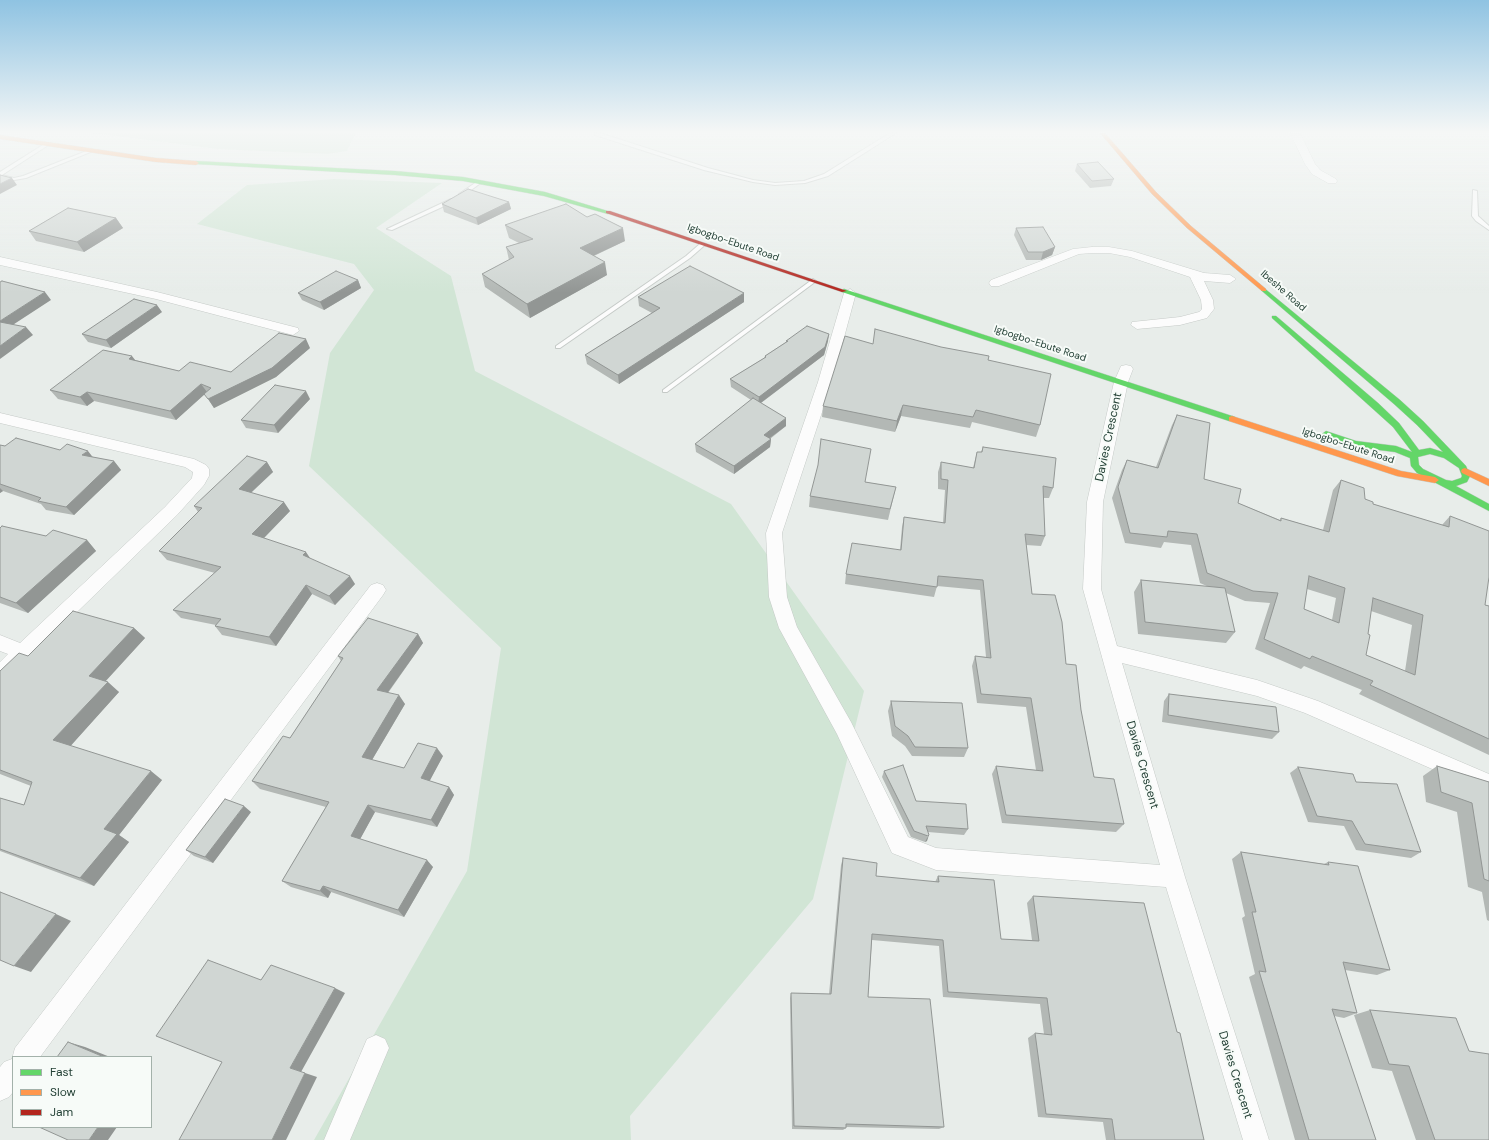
<!DOCTYPE html>
<style>
body{margin:0}
#map{position:relative;width:1489px;height:1140px;overflow:hidden;background:#e8edea;font-family:"DM Sans",sans-serif}
canvas{display:block}
.legend{position:absolute;left:12px;top:1056px;width:140px;height:72px;box-sizing:border-box;background:#f7fbf8;border:1px solid #a3b1aa;margin:0;padding:5px 7px;list-style:none;font-size:12px;color:#244136}
.legend li{display:flex;align-items:center;gap:8px;height:20px}
.legend b{width:20px;border:1px solid #a3b1aa}
</style>
<div id="map">
<canvas width="1489" height="1140"></canvas>
<ul class="legend">
<li><b style="height:5px;background:#63d668"></b>Fast</li>
<li><b style="height:5px;background:#ff974d"></b>Slow</li>
<li><b style="height:5px;background:#b3261e"></b>Jam</li>
</ul>
</div>
<script>
const ctx = document.querySelector('canvas').getContext('2d');
ctx.lineJoin = 'round';
function fill(path, color) { ctx.fillStyle = color; ctx.fill(path, 'evenodd'); }
const shape = rows => new Path2D(rows.map(r => 'M' + r).join(''));
function strokePath(path, color, width, dash) { ctx.strokeStyle = color; ctx.lineWidth = width; ctx.lineCap = dash ? 'butt' : 'round'; ctx.setLineDash(dash || []); ctx.stroke(path); }
function label(font, color, halo, rows, align = 'center') {
  ctx.font = font + ' "DM Sans",sans-serif'; ctx.lineWidth = 4; ctx.setLineDash([]); ctx.textBaseline = 'middle'; ctx.strokeStyle = halo; ctx.fillStyle = color; for (const [text, x, y, turn = 0] of rows) {
    ctx.save(); ctx.translate(x, y); ctx.rotate((+turn || 0) * Math.PI / 180); ctx.textAlign = isNaN(turn) ? turn : align; if (halo) ctx.strokeText(text, 0, 0); ctx.fillText(text, 0, 0); ctx.restore();
  }
}
const green = shape([
 [93,133,356,133,347,151,328,154,217,149],
 [334,179,442,183,376,228,451,276,475,371,731,504,864,691,813,899,630,1116,631,1140,314,1140,467,871,501,648,309,466,330,353,374,290,354,264,197,224,247,185]
]);
const lane = shape([
 [595,133,600,133,708,168,753,180,775,183,804,181,824,174,890,133,896,133,828,176,805,183,775,185,753,182,704,170,595,135,595,133],
 [46,143,50,144,2,175,14,178,23,176,89,150,93,151,26,178,14,180,0,177,0,172,46,143],
 [478,181,482,182,463,196,459,196,459,194,478,181],
 [1473,190,1477,191,1478,216,1489,226,1489,230,1476,221,1472,216,1473,190],
 [451,199,454,201,453,202,392,230,387,229,451,199],
 [701,243,706,244,690,258,560,348,556,348,556,346,686,256,701,243],
 [813,279,816,281,815,282,667,392,663,392,663,390,813,279]
]);
const street = shape([
 [1290,133,1300,133,1315,164,1320,170,1336,179,1337,181,1336,183,1328,183,1312,174,1305,164,1290,133],
 [1092,247,1109,247,1132,251,1204,273,1230,275,1236,279,1230,283,1204,281,1213,300,1214,309,1207,318,1180,325,1137,329,1131,325,1132,322,1180,317,1199,312,1202,309,1201,300,1190,277,1130,257,1109,253,1092,253,1079,254,999,286,991,286,989,283,991,280,1073,249,1092,247],
 [0,257,157,292,298,328,299,331,293,335,156,299,0,265,0,257],
 [850,289,856,293,832,382,782,533,787,597,797,627,851,722,908,837,936,848,1160,865,1083,589,1087,502,1114,382,1121,366,1126,365,1131,366,1133,369,1128,382,1103,502,1101,589,1117,646,1257,680,1318,701,1489,774,1489,794,1305,713,1257,696,1122,663,1185,877,1269,1140,1243,1140,1166,887,936,870,892,853,837,734,779,628,769,597,766,533,818,382,844,293,850,289],
 [0,413,194,459,206,465,209,469,209,476,204,485,177,515,7,680,0,682,0,662,8,654,0,651,0,635,20,643,165,507,192,478,193,472,185,467,0,423,0,413],
 [377,583,383,585,386,590,383,595,40,1057,13,1057,13,1092,9,1097,0,1101,0,1067,4,1062,12,1059,15,1048,371,585,377,583],
 [376,1035,385,1039,389,1048,350,1140,324,1140,367,1039,376,1035]
]);
const fast = shape([
 [196,161,395,171,463,177,545,192,611,212,608,214,544,196,463,181,395,175,194,164,193,163,196,161],
 [1264,288,1400,400,1423,421,1466,466,1470,476,1467,482,1456,486,1489,504,1489,511,1417,473,1411,466,1410,458,1395,452,1355,447,1323,436,1322,434,1326,431,1356,441,1396,446,1412,452,1393,427,1272,318,1272,316,1276,316,1378,403,1399,423,1419,450,1430,448,1443,452,1417,425,1394,404,1262,291,1261,290,1264,288],
 [1430,454,1444,458,1459,468,1462,476,1461,478,1452,481,1446,480,1423,469,1419,465,1418,457,1430,454],
 [844,289,1235,417,1236,419,1235,421,1229,421,842,292,841,291,844,289]
]);
const slow = shape([
 [1100,133,1105,133,1156,192,1191,226,1266,289,1266,291,1262,291,1187,228,1152,194,1100,133],
 [0,135,156,158,196,161,199,163,196,165,156,162,0,139,0,135],
 [1232,416,1401,471,1435,477,1439,480,1435,483,1397,476,1229,421,1229,417,1232,416],
 [1465,468,1489,479,1489,486,1462,473,1461,471,1462,469,1465,468]
]);
const jam = shape([
 [606,211,610,211,847,291,842,292,606,213,606,211]
]);
const wall = shape([
 [1077,164,1114,179,1111,186,1090,188,1075,171],
 [509,202,511,209,478,225,444,212,442,204],
 [587,217,625,241,594,256,607,275,530,318,485,287,482,274,509,260,506,247,519,243,509,238,505,225],
 [116,218,123,228,84,252,36,241,29,231],
 [1016,228,1055,247,1052,255,1041,260,1026,260,1014,235],
 [358,280,361,288,324,310,302,300,298,293],
 [638,297,744,302,619,384,587,364,585,355,652,313,639,306],
 [162,312,111,348,88,342,82,334],
 [786,341,828,341,824,355,761,403,786,426,770,439,771,439,770,447,734,474,696,452,695,444,751,400,731,387,730,379,764,358,765,356,786,342],
 [873,344,988,360,1040,425,1036,437,972,422,970,428,901,416,895,432,822,417,823,406],
 [310,348,276,377,214,408,205,394,176,420,94,401,87,406,58,399,50,390,135,360,179,371,231,372],
 [310,399,278,433,246,428,241,420],
 [1177,415,1204,479,1238,503,1280,520,1281,518,1323,530,1333,490,1341,480,1365,499,1373,504,1442,525,1450,516,1485,605,1489,606,1489,755,1359,694,1362,690,1304,666,1301,669,1255,649,1270,603,1245,601,1226,593,1235,632,1226,643,1138,634,1134,592,1141,580,1209,587,1200,583,1191,545,1164,542,1161,548,1125,543,1112,498,1122,470,1127,460,1156,467,1172,425],
 [1307,589,1336,598,1332,620,1304,609],
 [1371,611,1412,625,1405,671,1366,655,1368,634],
 [0,445,5,446,60,450,94,458,114,461,121,470,74,515,46,510,41,504,3,491,0,493],
 [983,447,1053,488,1049,498,1043,498,1045,536,1041,546,1026,545,1032,594,1066,664,1081,710,1094,777,1124,824,1116,832,1002,823,992,774,996,766,1036,770,1026,707,977,703,972,666,975,656,986,657,980,590,937,586,934,597,845,584,846,574,900,550,902,527,904,517,943,523,945,490,938,489,938,472,941,462,973,468,977,452,981,452],
 [267,462,273,472,251,493,290,511,264,538,309,558,355,584,335,605,312,594,276,646,222,635,215,626,216,625,181,618,173,610,215,573,167,560,159,551,198,512,194,506],
 [865,482,896,487,888,520,809,507,810,496],
 [0,528,46,536,87,540,96,551,28,613,0,603],
 [134,628,145,638,105,682,119,692,70,746,162,780,119,835,129,842,94,886,0,851,0,798,24,805,31,786,0,774,0,671,28,656],
 [418,634,423,643,388,693,405,704,372,760,404,768,443,756,429,781,449,787,454,795,437,827,375,812,360,839,433,867,404,917,331,892,328,898,291,887,282,881,326,807,260,789,252,781,290,738,341,661,338,656],
 [1169,694,1279,732,1272,739,1162,722,1164,701],
 [891,701,968,748,964,757,912,756,905,746,892,736,888,711],
 [1437,766,1489,782,1489,921,1487,920,1482,892,1468,887,1457,812,1426,802,1423,776],
 [1298,767,1356,782,1421,852,1411,858,1356,850,1344,826,1308,822,1290,773],
 [884,771,916,801,968,829,964,835,928,832,927,841,925,842,911,837,882,777],
 [251,812,213,863,194,856,186,850],
 [1241,852,1324,864,1328,862,1390,970,1377,975,1345,970,1357,1013,1344,1018,1334,1016,1376,1140,1295,1140,1249,977,1255,974,1242,918,1245,916,1232,859],
 [843,858,876,876,935,882,938,876,1001,939,1032,940,1027,903,1033,896,1204,1140,1106,1140,1103,1122,1038,1117,1028,1038,1035,1033,1044,1034,1040,1004,943,997,939,946,872,940,868,997,944,1127,939,1129,846,1127,846,1128,843,1130,792,1129,790,998,791,993,829,994,841,865],
 [1370,1010,1469,1051,1489,1140,1416,1140,1392,1071,1372,1068,1354,1015]
]);
const shadedWall = shape([
 [12,178,17,185,0,194,0,184],
 [509,202,511,209,478,225,476,218],
 [116,218,123,228,84,252,77,242],
 [623,228,625,241,582,261,580,248],
 [1055,247,1052,255,1041,260,1043,252],
 [605,262,607,275,530,318,527,304],
 [358,280,361,288,324,310,320,302],
 [45,292,51,300,5,330,0,324,0,321],
 [744,293,744,302,619,384,618,375],
 [157,305,162,312,111,348,106,340],
 [26,327,33,335,0,359,0,346],
 [829,334,828,341,824,355,758,405,759,397],
 [306,339,310,348,276,377,214,408,208,399],
 [132,356,139,365,129,359],
 [201,384,207,392,176,420,170,411],
 [306,391,310,399,278,433,274,425],
 [87,392,94,401,87,406,80,397],
 [903,405,901,416,895,432,897,421],
 [786,418,786,426,763,443,764,435],
 [771,439,770,447,734,474,734,466],
 [88,451,95,460,82,455],
 [114,461,121,470,74,515,66,507],
 [267,462,273,472,245,498,239,489],
 [0,488,3,491,0,493],
 [284,502,290,511,259,543,252,534],
 [87,540,96,551,28,613,16,603],
 [306,552,312,561,303,555],
 [350,576,355,584,335,605,329,596],
 [306,585,312,594,276,646,269,637],
 [134,628,145,638,101,686,89,676],
 [418,634,423,643,383,699,377,690],
 [108,682,119,692,67,750,53,740],
 [399,695,405,704,369,765,362,757],
 [437,748,443,756,427,786,421,778],
 [151,771,162,780,119,835,129,842,94,886,80,878,104,829],
 [449,787,454,795,437,827,431,820],
 [368,805,375,812,358,843,351,836],
 [244,806,251,812,213,863,205,857],
 [929,835,927,841,925,842,928,836],
 [427,860,433,867,404,917,398,910],
 [323,886,331,892,328,898,320,891],
 [56,914,71,921,31,972,14,966],
 [335,988,345,993,301,1072,290,1068],
 [68,1042,85,1047,110,1057,104,1057],
 [305,1073,317,1077,286,1140,272,1140],
 [98,1127,117,1127,108,1140,89,1140]
]);
const building = shape([
 [1098,162,1114,179,1092,181,1077,164,1098,162],
 [0,175,12,178,0,184,0,175],
 [468,189,509,202,476,218,442,204,468,189],
 [566,204,587,217,595,214,623,228,580,248,605,262,527,304,482,274,514,257,506,247,533,239,505,225,566,204],
 [68,208,116,218,77,242,29,231,68,208],
 [1043,227,1055,247,1043,252,1028,252,1016,228,1043,227],
 [690,266,744,293,618,375,585,355,660,308,638,297,690,266],
 [336,271,358,280,320,302,298,293,336,271],
 [2,281,45,292,0,321,0,282,2,281],
 [134,299,157,305,106,340,82,334,134,299],
 [0,322,26,327,0,346,0,322],
 [807,326,829,334,825,347,759,397,730,379,766,357,765,356,788,341,786,341,807,326],
 [875,329,941,347,989,356,988,360,1051,374,1040,425,976,410,973,417,903,405,897,421,823,406,845,336,873,344,875,329],
 [279,333,306,339,272,368,208,399,204,394,211,388,201,384,170,411,87,392,80,397,50,390,103,350,132,356,129,359,179,371,190,362,231,372,279,333],
 [275,385,306,391,274,425,241,420,275,385],
 [753,398,786,418,764,435,771,439,734,466,695,444,753,398],
 [1177,415,1210,423,1204,479,1241,489,1238,503,1281,521,1281,518,1329,532,1341,480,1364,488,1365,499,1373,502,1373,504,1449,527,1450,516,1489,531,1489,577,1485,605,1489,606,1489,739,1370,685,1373,681,1312,656,1310,659,1264,639,1278,593,1253,591,1207,573,1197,534,1168,531,1167,537,1130,533,1118,487,1127,460,1158,468,1177,415],
 [1309,576,1345,588,1339,623,1304,609,1309,576],
 [1373,598,1423,615,1415,675,1366,655,1370,635,1368,634,1373,598],
 [16,438,60,450,67,444,88,451,82,455,114,461,66,507,38,501,41,498,0,484,0,445,5,446,16,438],
 [821,439,871,449,865,482,896,487,890,509,810,496,818,465,821,439],
 [983,447,1056,458,1053,488,1043,486,1045,536,1025,534,1032,594,1055,595,1062,622,1066,664,1076,665,1081,710,1094,777,1114,779,1124,824,1006,815,996,766,1043,771,1031,698,981,694,975,656,991,658,983,580,938,576,937,587,846,574,852,543,901,550,904,517,945,523,948,480,941,479,941,462,974,468,977,452,982,452,983,447],
 [247,456,267,462,239,489,284,502,252,534,306,552,303,555,350,576,329,596,306,585,269,637,215,626,221,619,173,610,221,567,159,551,202,508,194,506,247,456],
 [2,526,46,536,53,530,87,540,16,603,0,597,0,528,2,526],
 [1141,580,1225,588,1235,632,1145,622,1141,580],
 [73,611,134,628,89,676,108,682,53,740,151,771,104,829,117,834,80,878,0,849,0,798,24,805,32,782,0,770,0,671,19,653,28,656,73,611],
 [368,618,418,634,377,690,399,695,362,757,404,768,418,743,437,748,421,778,449,787,431,820,368,805,351,836,427,860,398,910,323,886,320,891,282,881,329,802,252,781,283,736,290,738,343,658,338,656,368,618],
 [1169,694,1276,707,1279,732,1168,715,1169,694],
 [891,701,962,703,968,748,915,747,908,736,895,726,891,701],
 [903,765,916,801,966,804,968,829,926,826,929,835,928,836,914,831,884,771,903,765],
 [1437,766,1489,782,1489,881,1484,879,1472,803,1441,792,1437,766],
 [1298,767,1353,774,1356,782,1397,784,1421,852,1365,844,1352,821,1317,816,1298,767],
 [225,799,244,806,205,857,186,850,225,799],
 [1241,852,1329,865,1328,862,1358,866,1390,970,1343,962,1357,1013,1332,1009,1376,1140,1309,1140,1259,971,1266,972,1252,912,1256,912,1241,852],
 [843,858,877,863,876,876,939,882,938,876,994,880,1001,939,1039,941,1033,896,1144,903,1177,1032,1180,1033,1204,1140,1115,1140,1112,1119,1046,1114,1035,1033,1052,1035,1047,998,948,992,943,940,872,934,868,997,930,999,944,1127,846,1124,846,1128,794,1126,791,993,831,994,843,858],
 [0,892,56,914,14,966,0,960,0,892],
 [208,960,261,980,271,965,335,988,290,1068,305,1073,272,1140,179,1140,222,1062,156,1036,208,960],
 [1370,1010,1456,1018,1469,1051,1489,1054,1489,1140,1435,1140,1409,1066,1389,1064,1370,1010],
 [68,1042,104,1057,57,1057,68,1042],
 [39,1127,98,1127,89,1140,68,1140,39,1127]
]);
const farStreetnames = [
 ["Igbogbo-Ebute Road",733,243,19],
 ["Ibeshe Road",1283,291,41],
 ["Igbogbo-Ebute Road",1040,344,18],
 ["Igbogbo-Ebute Road",1348,446,18]
];
const streetNames = [
 ["Davies Crescent",1109,437,-78],
 ["Davies Crescent",1142,765,74],
 ["Davies Crescent",1235,1075,73]
];
fill(green, '#d1e5d5');
strokePath(lane, '#c5cac7', 2);
strokePath(street, '#c5cac7', 1);
strokePath(fast, '#c3cbc7', 1);
strokePath(slow, '#c3cbc7', 1);
strokePath(jam, '#c3cbc7', 1);
fill(lane, '#fcfcfc');
fill(street, '#fcfcfc');
fill(fast, '#63d668');
fill(slow, '#ff974d');
fill(jam, '#b3261e');
fill(wall, '#b3b8b5');
fill(shadedWall, '#929694');
fill(building, '#d0d6d3');
strokePath(building, '#929694', 1);
const sky = ctx.createLinearGradient(0, 0, 0, 293);
sky.addColorStop(0, '#8fc3e2');
sky.addColorStop(0.45, '#f5f7f6');
sky.addColorStop(1, '#f5f7f600');
ctx.fillStyle = sky;
ctx.fillRect(0, 0, 1489, 293);
label('10px', '#244136', '#f7fbf8', farStreetnames);
label('12px', '#244136', '#f7fbf8', streetNames);
</script>
